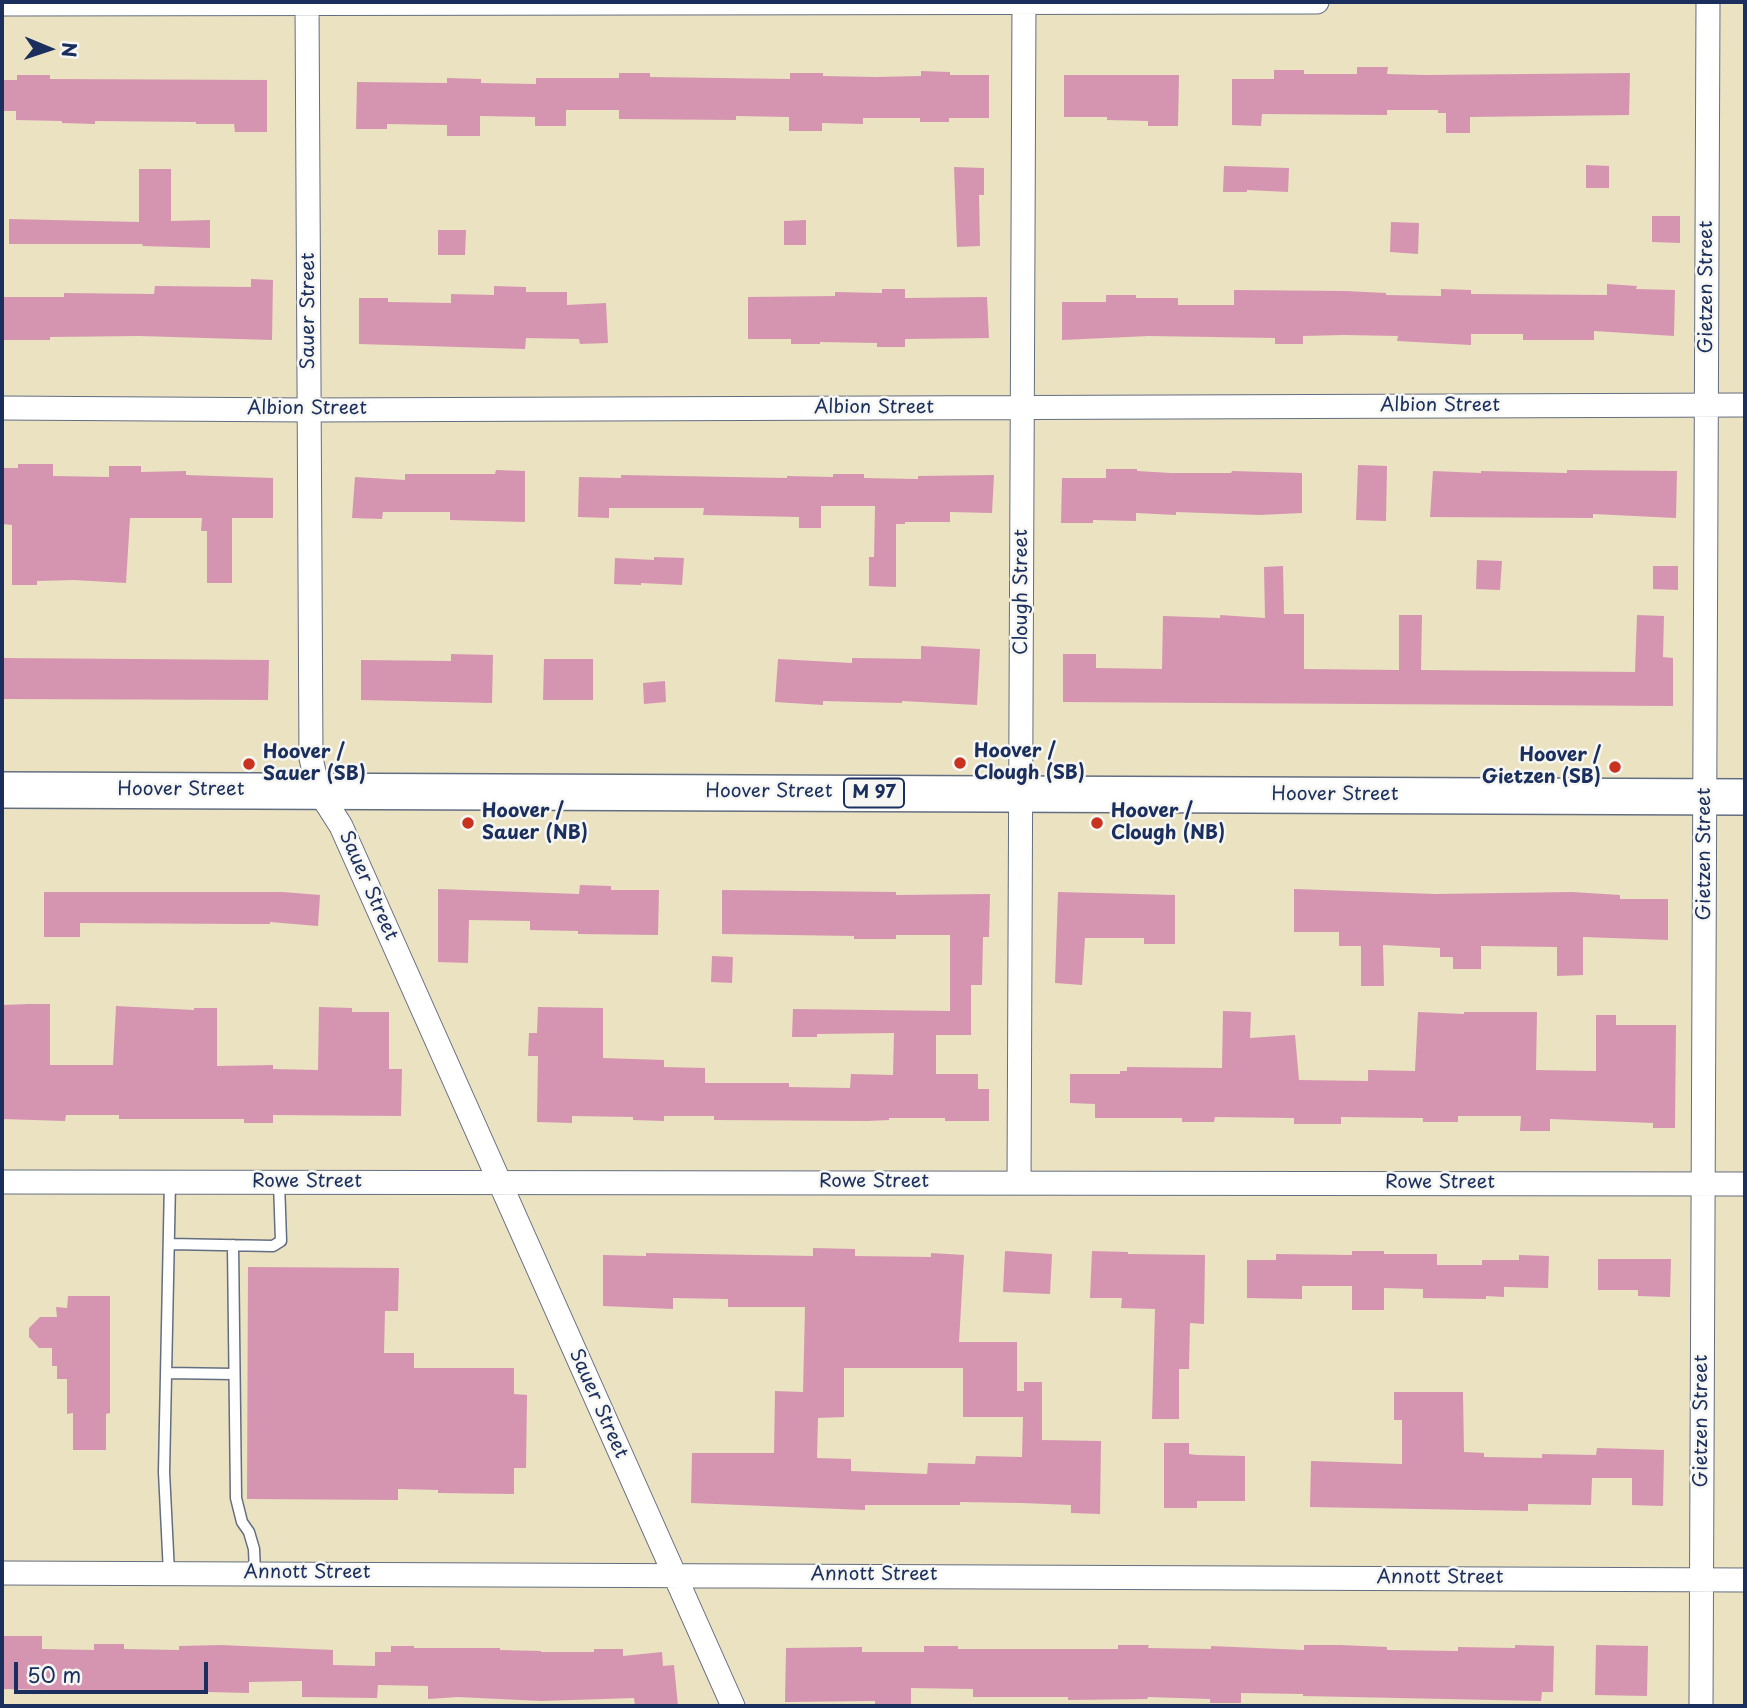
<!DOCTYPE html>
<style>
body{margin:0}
#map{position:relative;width:1747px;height:1708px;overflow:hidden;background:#ebe2c1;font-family:"Playpen Sans",sans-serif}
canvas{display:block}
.frame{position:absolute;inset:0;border:4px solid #1b2f5e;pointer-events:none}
.north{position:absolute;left:14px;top:14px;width:70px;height:70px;-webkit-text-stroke:5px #f6f6f2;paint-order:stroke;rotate:92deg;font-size:19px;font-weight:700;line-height:28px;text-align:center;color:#1b2f5e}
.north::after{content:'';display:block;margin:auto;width:24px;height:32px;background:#1b2f5e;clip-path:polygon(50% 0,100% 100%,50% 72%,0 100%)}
.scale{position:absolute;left:14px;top:1662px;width:194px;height:32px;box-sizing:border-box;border:4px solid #1b2f5e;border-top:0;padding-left:9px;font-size:21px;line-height:24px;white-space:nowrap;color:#1b2f5e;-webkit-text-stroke:5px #f6f6f2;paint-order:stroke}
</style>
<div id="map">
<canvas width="1747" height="1708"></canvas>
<div class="frame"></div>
<div class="north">N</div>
<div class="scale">50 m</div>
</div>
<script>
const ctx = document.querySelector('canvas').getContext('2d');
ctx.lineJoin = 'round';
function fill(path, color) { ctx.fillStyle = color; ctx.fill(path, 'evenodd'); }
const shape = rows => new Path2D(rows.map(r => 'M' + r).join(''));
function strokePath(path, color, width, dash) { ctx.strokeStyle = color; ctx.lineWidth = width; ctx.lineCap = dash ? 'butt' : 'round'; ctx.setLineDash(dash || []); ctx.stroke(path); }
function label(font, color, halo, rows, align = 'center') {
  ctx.font = font + ' "Playpen Sans",sans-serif'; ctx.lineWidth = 5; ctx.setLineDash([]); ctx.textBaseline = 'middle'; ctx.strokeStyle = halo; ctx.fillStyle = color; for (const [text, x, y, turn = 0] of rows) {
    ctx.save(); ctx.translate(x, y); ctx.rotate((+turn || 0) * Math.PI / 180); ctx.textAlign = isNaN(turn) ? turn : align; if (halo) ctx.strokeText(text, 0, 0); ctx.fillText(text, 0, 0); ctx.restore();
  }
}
const building = shape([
 [1357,67,1388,67,1387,74,1426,75,1630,73,1629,115,1470,117,1470,133,1446,133,1446,113,1438,113,1438,110,1387,110,1387,115,1262,114,1261,126,1232,125,1232,79,1274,79,1274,70,1304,70,1304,74,1357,74],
 [921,71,950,72,950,75,989,75,989,118,949,118,949,122,920,122,920,118,863,118,863,124,822,123,822,131,789,131,789,117,736,116,736,120,619,119,619,110,566,110,566,126,535,126,535,117,480,116,480,136,447,136,447,125,387,124,387,129,356,129,357,82,447,83,447,78,481,79,481,83,536,84,536,78,619,78,619,73,650,73,650,77,790,79,790,73,823,73,823,76,876,77,921,76],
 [17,75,50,75,50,79,267,80,267,132,235,132,234,124,196,124,196,122,95,121,95,124,62,123,62,121,16,120,16,111,2,111,2,80,17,80],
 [1064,75,1179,75,1178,126,1148,126,1148,121,1107,120,1107,117,1064,117],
 [1586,165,1609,166,1609,188,1586,188],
 [1224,166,1289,168,1288,192,1247,190,1247,192,1223,192],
 [954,167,984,168,984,195,979,195,980,246,957,247],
 [139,169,171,169,171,221,210,220,210,248,142,246,143,244,9,244,9,219,139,222],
 [1652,216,1680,216,1680,243,1652,242],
 [806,220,806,245,784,245,784,221],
 [1391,222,1419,223,1418,254,1390,252],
 [438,230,466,230,465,255,438,255],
 [251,279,273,280,272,340,139,336,50,337,50,340,2,340,2,297,64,297,64,293,154,294,155,286,251,287],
 [1607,284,1637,286,1636,289,1675,290,1674,336,1594,331,1594,340,1523,340,1523,334,1471,334,1471,345,1397,341,1398,336,1344,335,1303,336,1303,344,1275,344,1275,338,1149,336,1062,340,1062,302,1106,302,1106,295,1136,295,1136,298,1178,298,1178,305,1234,305,1234,290,1345,291,1386,293,1386,295,1441,296,1441,289,1471,290,1471,294,1607,295],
 [494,286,526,287,526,292,567,292,567,305,606,303,608,343,580,344,579,339,526,338,525,349,359,344,359,298,388,298,388,302,451,303,451,294,494,295],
 [882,289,905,289,905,298,987,297,989,338,905,339,905,347,877,347,877,343,820,342,820,344,791,344,791,339,748,339,748,297,835,296,835,292,882,293],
 [18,464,53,464,53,476,109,477,109,466,141,466,141,472,186,471,186,475,273,478,273,518,232,518,232,583,207,583,207,531,201,531,202,518,130,518,126,583,74,580,37,581,37,585,12,585,12,525,2,524,2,468,18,468],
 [1358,465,1387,466,1386,521,1356,520],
 [1106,469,1137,469,1137,471,1171,473,1231,473,1232,471,1302,473,1302,513,1260,515,1176,512,1176,515,1136,513,1136,521,1093,520,1093,523,1061,523,1062,478,1106,478],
 [496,470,525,471,525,522,450,520,450,512,383,512,382,519,352,518,355,477,405,480,405,474,495,474],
 [1567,470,1677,471,1676,518,1593,514,1593,518,1430,517,1433,471,1481,473,1481,471,1567,473],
 [833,474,864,474,864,478,918,479,918,476,994,475,992,513,950,512,950,522,905,522,905,524,896,524,896,587,869,586,869,557,874,557,875,506,821,506,821,528,799,528,799,517,703,515,704,508,609,508,609,518,578,517,579,477,621,478,621,475,787,478,787,476,833,477],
 [654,557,684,558,682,585,641,583,641,585,614,584,615,558,654,560],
 [1477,560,1502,561,1500,590,1476,589],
 [1283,566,1284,614,1304,614,1304,669,1399,670,1399,615,1422,615,1421,670,1635,672,1637,615,1664,616,1663,657,1673,658,1673,706,1063,702,1063,654,1096,654,1096,668,1162,669,1163,616,1220,618,1220,615,1265,618,1264,567],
 [1653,566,1678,566,1678,590,1653,589],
 [921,646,980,649,977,705,902,701,902,703,823,701,823,705,775,702,778,659,852,663,852,658,921,659],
 [451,654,493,655,492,703,361,700,361,660,451,661],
 [2,658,269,660,268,700,2,699],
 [544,659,593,659,593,700,543,700],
 [665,681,666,702,644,704,643,683],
 [580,885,611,886,611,890,659,890,658,935,578,934,578,931,530,930,530,921,469,920,468,963,438,962,438,889,579,894],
 [1294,889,1435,894,1572,892,1620,895,1620,899,1668,899,1668,940,1583,937,1583,975,1557,976,1557,947,1481,946,1481,969,1453,969,1453,957,1440,957,1440,948,1383,945,1384,986,1361,986,1361,946,1339,946,1339,932,1294,932],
 [722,890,896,892,896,895,990,894,989,937,983,937,982,985,971,985,971,1035,936,1035,936,1074,978,1074,978,1089,989,1089,989,1121,945,1121,945,1118,889,1118,889,1120,867,1121,714,1120,714,1116,664,1116,664,1121,633,1120,633,1117,572,1116,572,1123,537,1122,538,1056,528,1056,529,1033,537,1033,538,1007,603,1008,603,1058,664,1060,664,1067,705,1068,705,1083,789,1083,789,1087,850,1088,851,1074,893,1075,894,1033,817,1034,817,1037,792,1037,793,1009,950,1011,950,935,896,935,896,939,854,939,854,936,722,934],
 [44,892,283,892,320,895,318,926,270,922,270,924,246,924,80,923,80,937,44,937],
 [1058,892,1175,895,1175,944,1144,944,1144,938,1085,938,1082,985,1055,983],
 [712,956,733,957,732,983,711,982],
 [29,1004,50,1004,50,1065,113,1065,116,1006,194,1010,194,1008,217,1008,217,1066,273,1065,273,1069,318,1070,319,1007,352,1008,352,1012,389,1012,389,1069,402,1069,401,1116,273,1115,273,1123,244,1123,244,1119,119,1119,119,1115,66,1115,65,1121,2,1119,2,1005],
 [1223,1011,1251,1012,1250,1038,1295,1035,1299,1080,1368,1081,1368,1070,1415,1071,1418,1012,1464,1014,1464,1012,1537,1012,1536,1070,1596,1071,1596,1015,1616,1015,1616,1025,1676,1025,1675,1128,1653,1128,1653,1123,1550,1119,1550,1131,1520,1131,1521,1116,1458,1116,1458,1122,1423,1122,1423,1118,1341,1117,1341,1124,1294,1124,1294,1118,1215,1117,1214,1122,1182,1122,1182,1118,1095,1118,1095,1104,1070,1103,1070,1074,1120,1074,1120,1071,1127,1071,1127,1067,1222,1068],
 [813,1248,855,1249,855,1256,931,1257,931,1253,964,1255,959,1342,1017,1342,1017,1391,1024,1391,1024,1382,1042,1382,1042,1440,1101,1441,1100,1514,1071,1513,1071,1505,1022,1503,960,1502,960,1505,865,1505,865,1510,691,1503,692,1453,774,1453,775,1391,803,1392,805,1307,728,1307,728,1299,673,1298,673,1309,603,1306,603,1255,646,1256,646,1253,813,1256],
 [844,1368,963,1368,963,1417,1023,1417,1022,1457,976,1456,975,1464,928,1463,927,1474,851,1471,851,1459,817,1458,818,1418,844,1417],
 [1005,1251,1052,1254,1050,1294,1003,1292],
 [1092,1251,1128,1252,1128,1254,1205,1255,1204,1324,1190,1323,1189,1369,1179,1369,1179,1419,1152,1419,1155,1309,1121,1308,1122,1298,1090,1298],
 [1352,1251,1384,1251,1384,1254,1437,1254,1437,1265,1482,1265,1482,1260,1519,1260,1519,1255,1549,1256,1548,1288,1504,1287,1504,1297,1486,1296,1486,1299,1423,1298,1423,1289,1384,1288,1384,1310,1352,1310,1352,1286,1302,1286,1302,1299,1247,1298,1247,1260,1276,1260,1276,1254,1352,1255],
 [1598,1259,1671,1259,1670,1297,1638,1296,1638,1290,1598,1290],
 [248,1267,399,1268,398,1311,385,1311,384,1353,414,1353,414,1368,514,1368,514,1394,527,1395,526,1468,514,1468,514,1494,438,1493,438,1490,398,1489,398,1500,247,1499],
 [68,1296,110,1296,110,1413,106,1414,106,1450,73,1450,73,1413,67,1414,67,1379,57,1379,57,1366,52,1366,52,1348,39,1348,29,1337,29,1328,40,1317,57,1317,56,1307,67,1308],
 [1394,1392,1463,1392,1464,1452,1484,1453,1484,1457,1542,1458,1542,1454,1596,1455,1597,1448,1664,1450,1663,1506,1632,1505,1632,1478,1592,1478,1591,1505,1528,1504,1528,1511,1310,1507,1311,1461,1402,1464,1402,1420,1394,1420],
 [1164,1443,1189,1443,1189,1454,1197,1455,1245,1456,1245,1501,1197,1501,1197,1508,1164,1508],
 [2,1636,42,1636,42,1649,94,1650,94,1644,124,1644,124,1649,179,1650,179,1646,221,1645,333,1650,333,1665,375,1666,375,1652,391,1652,391,1646,414,1646,414,1648,500,1648,500,1650,541,1651,541,1652,594,1652,594,1649,623,1649,623,1656,662,1652,663,1666,674,1665,678,1706,635,1706,634,1698,541,1701,458,1697,428,1699,428,1686,378,1685,377,1698,302,1697,302,1681,249,1682,249,1693,166,1691,166,1694,136,1694,94,1693,94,1691,2,1689],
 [1118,1645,1149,1645,1148,1648,1211,1649,1211,1646,1304,1650,1304,1645,1340,1645,1387,1647,1387,1650,1458,1651,1458,1647,1515,1648,1515,1645,1554,1646,1553,1692,1542,1692,1541,1701,1303,1696,1303,1694,1241,1693,1241,1703,1210,1703,1210,1699,1148,1697,1147,1699,1068,1700,1068,1697,973,1697,973,1689,911,1688,911,1704,875,1704,875,1701,785,1702,786,1648,862,1647,862,1652,924,1652,924,1646,958,1646,958,1649,1118,1649],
 [1596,1645,1648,1646,1647,1696,1595,1695]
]);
const lane = shape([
 [170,1244,273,1246,281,1241,279,1182],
 [233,1245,236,1498,242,1522,249,1532,254,1549,255,1573],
 [167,1373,234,1374],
 [169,1573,164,1472,170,1182]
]);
const street = shape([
 [307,2,311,758,318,790,341,826,733,1706],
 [2,4,1317,2],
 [2,408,309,410,1745,405],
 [2,1182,1745,1184],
 [1019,1182,1024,2],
 [2,1573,1745,1580],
 [1701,1706,1708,2]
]);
const primary = shape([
 [2,790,1745,797]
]);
const markers = [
 [960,763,7,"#c8321e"],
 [249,764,7,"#c8321e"],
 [1615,767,7,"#c8321e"],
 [468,823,7,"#c8321e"],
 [1097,823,7,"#c8321e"]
];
const shields = [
 [874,793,60]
];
const shieldNames = [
 ["M 97",874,793]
];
const streetNames = [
 ["Gietzen Street",1707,287,-90],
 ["Sauer Street",309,311,-90],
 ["Albion Street",1440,406],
 ["Albion Street",874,408],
 ["Albion Street",307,409],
 ["Clough Street",1022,592,-90],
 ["Hoover Street",181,790],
 ["Hoover Street",769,792],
 ["Hoover Street",1335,795],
 ["Gietzen Street",1705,854,-90],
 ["Sauer Street",368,886,66],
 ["Rowe Street",307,1182],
 ["Rowe Street",874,1182],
 ["Rowe Street",1440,1183],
 ["Sauer Street",598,1404,66],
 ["Gietzen Street",1702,1421,-90],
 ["Annott Street",307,1573],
 ["Annott Street",874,1575],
 ["Annott Street",1440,1578]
];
const poiNames = [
 ["Hoover /",974,752],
 ["Clough (SB)",974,774],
 ["Hoover /",263,753],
 ["Sauer (SB)",263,775],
 ["Hoover /",1601,756,"right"],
 ["Gietzen (SB)",1601,778,"right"],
 ["Hoover /",482,812],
 ["Sauer (NB)",482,834],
 ["Hoover /",1111,812],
 ["Clough (NB)",1111,834]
];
fill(building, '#d595b0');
strokePath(lane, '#646e81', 13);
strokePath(street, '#646e81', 25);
strokePath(primary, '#646e81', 38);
strokePath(lane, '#fff', 10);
strokePath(street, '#fff', 23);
strokePath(primary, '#fff', 35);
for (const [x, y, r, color] of markers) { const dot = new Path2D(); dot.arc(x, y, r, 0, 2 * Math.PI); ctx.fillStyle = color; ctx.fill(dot); strokePath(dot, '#f6f6f2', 2.5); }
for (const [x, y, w] of shields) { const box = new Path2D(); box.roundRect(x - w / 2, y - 14.5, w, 29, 5); ctx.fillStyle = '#f6f6f2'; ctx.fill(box); strokePath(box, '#1b2f5e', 2); }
label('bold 18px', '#1b2f5e', null, shieldNames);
label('19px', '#1b2f5e', '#f6f6f2', streetNames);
label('bold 19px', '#1b2f5e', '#f6f6f2', poiNames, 'left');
</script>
